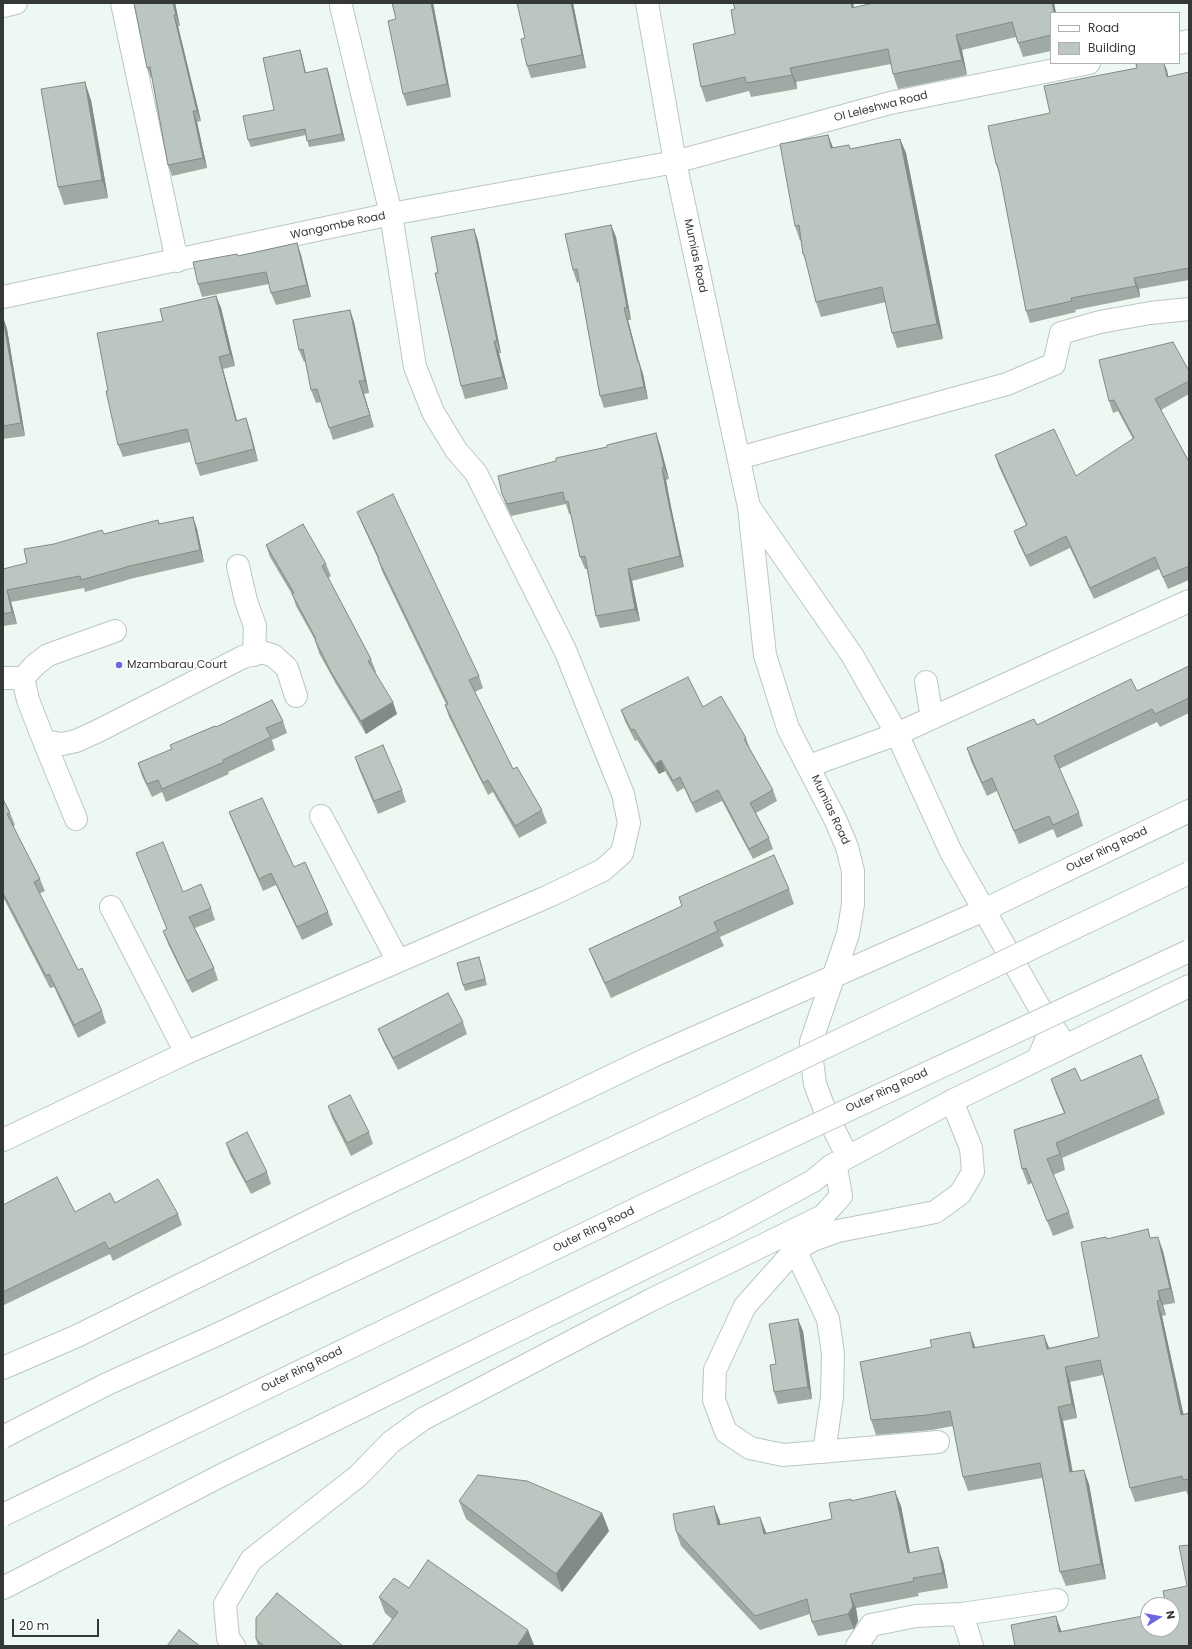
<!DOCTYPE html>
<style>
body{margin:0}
#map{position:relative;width:1192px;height:1649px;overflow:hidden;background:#ecf8f1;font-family:Poppins,sans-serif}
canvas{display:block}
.frame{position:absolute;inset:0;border:4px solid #343936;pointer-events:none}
.legend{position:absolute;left:1050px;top:12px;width:130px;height:52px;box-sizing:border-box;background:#fff;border:1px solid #aeb0af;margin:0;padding:5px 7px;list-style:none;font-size:12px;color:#343936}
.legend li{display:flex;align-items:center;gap:8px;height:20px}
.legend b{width:20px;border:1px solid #aeb0af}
.north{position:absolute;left:1140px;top:1597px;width:40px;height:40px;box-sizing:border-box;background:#fff;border:1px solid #aeb0af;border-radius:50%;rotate:79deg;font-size:11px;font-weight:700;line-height:16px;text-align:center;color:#343936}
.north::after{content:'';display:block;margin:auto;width:14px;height:18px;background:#6c67e1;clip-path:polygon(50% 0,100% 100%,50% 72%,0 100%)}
.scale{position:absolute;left:12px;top:1619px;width:87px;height:18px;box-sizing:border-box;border:2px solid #343936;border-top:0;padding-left:5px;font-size:12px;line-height:14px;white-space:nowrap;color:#343936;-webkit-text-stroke:3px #fff;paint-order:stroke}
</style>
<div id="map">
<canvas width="1192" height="1649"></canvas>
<div class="frame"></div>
<ul class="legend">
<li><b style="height:5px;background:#fff"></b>Road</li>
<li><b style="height:11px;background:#bac6bf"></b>Building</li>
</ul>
<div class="north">N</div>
<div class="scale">20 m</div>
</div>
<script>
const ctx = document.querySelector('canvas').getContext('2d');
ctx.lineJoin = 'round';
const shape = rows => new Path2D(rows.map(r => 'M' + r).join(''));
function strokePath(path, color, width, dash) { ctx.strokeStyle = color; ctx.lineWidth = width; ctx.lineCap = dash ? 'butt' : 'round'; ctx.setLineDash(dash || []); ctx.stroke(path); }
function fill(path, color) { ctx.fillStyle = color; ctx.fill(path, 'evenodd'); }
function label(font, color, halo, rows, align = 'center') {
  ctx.font = font + ' Poppins,sans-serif'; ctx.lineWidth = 3.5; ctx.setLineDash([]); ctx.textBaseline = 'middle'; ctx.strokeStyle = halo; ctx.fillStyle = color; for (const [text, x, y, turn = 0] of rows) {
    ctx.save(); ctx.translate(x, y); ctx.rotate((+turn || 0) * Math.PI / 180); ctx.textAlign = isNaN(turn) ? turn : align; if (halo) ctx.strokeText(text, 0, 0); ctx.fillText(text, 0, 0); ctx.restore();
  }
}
const minor = shape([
 [122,3,177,261],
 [3,6,16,3],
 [1179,43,1189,41],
 [3,297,391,214,675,162,890,103,1089,63],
 [739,458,1007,384,1054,364,1061,333,1100,322,1150,313,1189,309],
 [238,566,246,601,255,626,254,655],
 [3,678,23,678,28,700,44,741,62,744,76,741,98,731,243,657,262,652,274,656,287,668,296,696],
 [23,678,35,665,48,655,115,631],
 [926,682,932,718],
 [44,741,76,819],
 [809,766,897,734,932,718,1189,601],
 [321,816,398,961],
 [111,907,186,1053],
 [1038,1059,1051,1029,1041,1012],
 [3,1140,186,1053,549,896,603,870,622,853,629,823,623,794,565,650,476,473,456,450,433,412,415,367,391,214,341,6],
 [795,1250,828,1319,833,1354,832,1397,824,1452],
 [938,1442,783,1455,750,1448,726,1432,714,1400,715,1370,745,1306,795,1250,813,1240,838,1231,935,1212,960,1194,973,1172,971,1148,952,1101],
 [962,1614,1057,1600],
 [234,1646,228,1638,225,1604,251,1560,358,1476,391,1442,423,1419,651,1300,823,1216,841,1196,837,1173,831,1166],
 [857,1646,871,1625,916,1616,962,1614,972,1646]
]);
const major = shape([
 [647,3,675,162,749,507,765,655,788,728,836,821,847,847,853,871,853,904,848,934,811,1042,812,1061,815,1084,827,1116,848,1157],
 [750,508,852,655,897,734,951,852,1038,1005,1066,1046],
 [3,1368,77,1336,332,1210,653,1056,984,910,1189,811],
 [3,1588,226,1473,728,1227,813,1181,831,1166,848,1157,952,1101,1189,986]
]);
const majorBridge = shape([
 [3,1437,107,1384,214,1336,692,1111,1189,873],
 [3,1515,655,1200,1189,951]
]);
const wall = shape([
 [175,3,180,26,178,26,201,121,197,122,207,168,172,176,168,165,152,78,151,78,147,68],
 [433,3,451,97,407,106,403,94,396,19],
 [517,3,573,3,586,68,531,78,527,66,525,38],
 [733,3,853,3,854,8,873,3,1054,3,1056,13,1051,13,1051,51,1023,57,1016,37,962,50,967,75,898,89,893,74,891,64,796,82,797,89,751,97,749,91,706,102,701,87,735,34,735,9],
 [300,50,302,56,306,73,327,68,329,74,345,141,309,147,306,135,251,147,248,140,274,110],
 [1142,63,1164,63,1168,77,1189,72,1189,280,1139,289,1140,297,1075,310,1076,312,1030,323,1026,311,1000,175,996,164,1050,113,1137,68],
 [91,100,108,198,64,205,58,187],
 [828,135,833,148,851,149,900,139,906,153,943,339,897,348,892,333,886,302,821,317,816,302,807,264,803,254,801,240,800,241,795,226],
 [611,225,616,237,631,320,628,320,639,362,643,374,648,399,604,408,600,396,579,282,577,283,573,270],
 [474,229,478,241,501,353,499,353,508,389,465,399,461,386,438,273],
 [297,243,301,255,311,297,276,305,271,293,269,284,202,297,198,284,238,256],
 [216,296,221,308,235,366,223,369,237,420,250,430,258,461,200,476,196,464,190,442,123,457,118,445,108,391,163,321],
 [350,310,354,322,369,393,364,394,374,427,333,440,329,428,321,402,316,403,311,390,306,361,304,362,299,350],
 [3,317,7,329,25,436,3,439],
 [1189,371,1189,394,1161,410,1188,460,1189,460,1189,580,1168,589,1159,569,1094,599,1070,548,1030,567,1018,542,1014,531,1026,525,999,467,995,455,1076,476,1133,439,1118,411,1113,413,1109,401],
 [656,433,660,445,669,479,666,480,671,507,684,567,632,581,640,621,600,628,596,616,587,569,585,569,580,557,571,513,569,514,566,504,511,516,506,505,502,494,556,461],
 [357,512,479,676,483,688,475,692,513,769,542,810,547,823,519,838,493,792,488,795,449,717,445,705,446,704,382,571,378,559,362,524],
 [193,517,197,529,204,562,134,578,85,592,84,588,11,602,17,624,3,626,3,569,27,563,104,534,158,520,159,524],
 [266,545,326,564,331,576,328,578,371,659,376,672,375,672,397,714,366,734,336,684,319,653,315,640,296,606,293,596,270,557],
 [1189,666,1189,713,1160,727,1157,722,1059,769,1079,813,1083,826,1057,838,1053,829,1019,844,997,791,987,796,971,761,967,748,1137,691],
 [703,707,746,738,750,749,773,790,777,801,756,813,769,838,773,849,753,859,722,801,696,813,684,788,677,792,665,771,659,774,637,740,635,741,625,721,621,710],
 [283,721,287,733,272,740,275,750,228,772,229,774,166,802,162,792,152,797,142,776,138,763,172,749,216,727],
 [355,757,402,790,406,802,378,814,359,769],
 [3,799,10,813,15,825,13,826,40,879,45,891,39,894,78,970,102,1011,106,1023,78,1038,54,987,50,988,3,897],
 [229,812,328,912,333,925,302,940,276,885,263,891,234,825],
 [136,853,183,892,211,908,215,920,195,928,214,968,218,980,192,993,168,944,163,931,167,929],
 [789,889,794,904,720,937,724,946,611,998,595,964,589,949,682,906,679,897],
 [481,963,487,985,465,991,463,985],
 [463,1022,467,1034,398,1070,383,1041,378,1029],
 [1051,1079,1081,1081,1159,1098,1165,1114,1062,1158,1065,1170,1053,1175,1069,1212,1074,1228,1053,1236,1032,1183,1028,1185,1022,1169,1064,1113,1056,1094],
 [328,1106,369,1132,373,1144,351,1156,332,1118],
 [226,1143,267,1172,271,1184,251,1194,230,1155],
 [115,1203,178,1214,182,1225,113,1261,110,1254,4,1305,3,1302,3,1205,75,1212],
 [1151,1238,1163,1251,1175,1303,1163,1305,1166,1315,1162,1316,1183,1415,1189,1413,1189,1494,1188,1495,1186,1491,1135,1502,1130,1488,1103,1375,1070,1382,1077,1418,1063,1421,1073,1472,1089,1484,1106,1579,1066,1586,1060,1572,1042,1478,968,1491,963,1477,953,1426,932,1430,876,1435,871,1420,975,1347,1049,1348,1099,1337,1107,1239],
 [803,1331,812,1399,778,1404,774,1392],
 [459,1501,602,1513,609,1531,562,1592,466,1519],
 [851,1501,901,1506,910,1553,943,1562,948,1588,918,1593,919,1596,856,1608,858,1621,854,1629,818,1636,812,1622,810,1614,760,1630,681,1546,676,1531,714,1506,720,1524,766,1533,832,1519],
 [409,1588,534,1645,533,1646,372,1646,392,1619,385,1613,379,1597],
 [256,1639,343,1646,258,1646]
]);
const shadedWall = shape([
 [173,3,175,3,180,26,176,15],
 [431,3,433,3,451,97,447,84],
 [571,3,573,3,586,68,582,55],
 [851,3,853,3,857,23,852,8],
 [1052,3,1054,3,1056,13,1054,13],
 [174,15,178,26,201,121,197,111],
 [956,35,962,50,967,75,962,60],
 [300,50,302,56,307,79,305,73],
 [1164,63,1167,70,1171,89,1167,77],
 [327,68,329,74,345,141,342,134],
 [790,68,796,82,797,89,792,75],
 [85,82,91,100,108,198,102,180],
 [193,111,197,122,207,168,203,158],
 [828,135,834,150,831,148],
 [900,139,906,153,943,339,937,324],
 [611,225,616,237,631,320,627,307],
 [474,229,478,241,501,353,497,341],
 [297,243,301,255,311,297,307,285],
 [1134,278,1139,289,1140,297,1136,286],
 [216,296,221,308,235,366,230,354],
 [624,308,628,320,639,362,643,374,648,399,644,387],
 [350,310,354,322,369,393,365,381],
 [3,317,7,329,25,436,21,423],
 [494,341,499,353,508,389,503,377],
 [219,357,223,369,240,433,236,421],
 [359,381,364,394,374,427,370,415],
 [246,418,250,430,258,461,254,449],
 [656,433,660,445,669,479,664,467],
 [662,468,666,480,671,507,684,567,680,556,667,495],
 [193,517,197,529,204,562,200,550],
 [628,569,632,581,640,621,635,609],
 [7,590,11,602,17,624,12,612],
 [393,702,397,714,366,734,361,721],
 [661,760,665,771,659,774,655,764],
 [1056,1143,1062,1158,1065,1170,1060,1154],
 [1158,1237,1163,1251,1175,1303,1170,1288],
 [1158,1291,1163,1305,1166,1315,1160,1300],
 [1157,1301,1162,1316,1187,1430,1181,1415],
 [798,1319,803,1331,812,1399,808,1387],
 [970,1332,975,1346,979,1362,973,1348],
 [1044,1335,1050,1350,1047,1349],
 [1065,1367,1070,1382,1077,1418,1072,1404],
 [1058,1407,1063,1421,1075,1487,1070,1472],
 [1084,1470,1089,1484,1106,1579,1101,1564],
 [895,1491,901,1506,913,1568,908,1553],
 [714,1506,720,1521,723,1540,718,1525],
 [602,1513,609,1531,562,1592,556,1574],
 [760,1517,766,1532,770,1549,764,1534],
 [938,1547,943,1562,948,1588,943,1573],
 [850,1594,856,1608,858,1621,854,1629,848,1614],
 [1056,1616,1061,1630,1064,1646,1059,1632],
 [528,1630,534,1645,533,1646,517,1646]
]);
const building = shape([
 [134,3,173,3,176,15,174,15,197,111,193,111,203,158,168,165,150,67,147,68,134,3],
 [392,3,431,3,447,84,403,94,388,21,396,19,392,3],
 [517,3,571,3,582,55,527,66,521,39,525,38,517,3],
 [733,3,851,3,852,8,873,3,1052,3,1054,13,1051,13,1051,35,1018,43,1012,22,956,35,962,60,893,74,888,49,790,68,792,75,746,83,745,77,701,87,693,44,735,34,731,10,735,9,733,3],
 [300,50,305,73,327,68,342,134,307,141,305,129,248,140,243,116,274,110,263,58,300,50],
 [1142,63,1164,63,1167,77,1189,72,1189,268,1134,278,1136,286,1071,298,1072,301,1026,311,1000,176,997,164,996,164,988,126,1050,113,1044,86,1137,68,1136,64,1142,63],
 [85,82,102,180,58,187,41,89,85,82],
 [828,135,831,148,849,145,850,149,900,139,937,324,892,333,882,287,816,302,804,254,803,254,799,225,795,226,780,144,828,135],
 [611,225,627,307,624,308,638,362,639,362,644,387,600,396,577,269,573,270,565,234,611,225],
 [474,229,497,341,494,341,503,377,461,386,435,273,438,273,431,237,474,229],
 [297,243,307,285,271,293,266,272,198,284,193,262,237,254,238,256,297,243],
 [216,296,230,354,219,357,236,421,246,418,254,449,196,464,187,429,118,445,106,391,108,391,97,333,163,321,160,309,216,296],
 [350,310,365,381,359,381,370,415,329,428,317,389,311,390,303,349,299,350,293,320,350,310],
 [3,318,21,423,3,426,3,318],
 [1173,342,1189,371,1189,381,1155,399,1188,460,1189,460,1189,566,1163,577,1155,557,1090,588,1066,536,1026,556,1014,531,1027,525,995,455,1054,429,1076,476,1134,438,1114,400,1109,401,1099,360,1173,342],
 [656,433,664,467,662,468,667,495,680,556,628,569,635,609,596,616,585,556,580,557,568,501,565,502,563,492,507,504,502,494,498,476,556,461,556,458,607,447,607,445,656,433],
 [393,494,479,676,469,680,513,769,517,767,542,810,515,826,488,780,483,783,445,705,448,704,378,559,379,558,357,512,393,494],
 [193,517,200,550,130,566,81,580,80,576,7,590,12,612,3,614,3,569,27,563,24,549,54,544,102,530,104,534,158,520,159,524,193,517],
 [303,524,326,564,322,566,371,659,368,661,393,702,361,721,331,672,315,640,316,639,292,594,294,593,266,545,303,524],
 [1189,666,1189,698,1155,714,1152,709,1054,756,1079,813,1053,825,1049,816,1014,831,992,778,982,783,967,748,1034,719,1037,725,1131,679,1137,691,1189,666],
 [688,677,703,707,721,696,746,738,744,739,773,790,750,803,769,838,749,849,718,790,692,803,680,777,673,781,661,760,655,764,634,729,631,730,621,710,688,677],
 [272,700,283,721,266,728,271,737,223,760,224,762,162,789,158,780,147,784,138,763,172,749,170,745,215,726,216,727,272,700],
 [383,745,402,790,374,801,355,757,383,745],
 [262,798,294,867,305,862,328,912,297,927,271,873,259,879,229,812,262,798],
 [3,799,10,813,7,814,40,879,34,882,78,970,82,968,102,1011,74,1025,49,974,46,976,3,893,3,799],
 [163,842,183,892,201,884,211,908,189,917,214,968,187,981,163,931,167,929,136,853,163,842],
 [774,855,789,889,714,922,718,931,605,983,589,949,682,906,679,897,774,855],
 [479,957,485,979,463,985,457,963,479,957],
 [448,993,463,1022,393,1058,378,1029,448,993],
 [1141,1055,1159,1098,1056,1143,1060,1154,1047,1159,1069,1212,1047,1221,1026,1168,1022,1169,1014,1130,1065,1113,1051,1079,1075,1068,1081,1081,1141,1055],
 [350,1095,369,1132,347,1143,328,1106,350,1095],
 [247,1132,267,1172,246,1182,226,1143,247,1132],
 [57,1177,75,1212,110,1193,115,1203,158,1179,178,1214,109,1249,105,1242,3,1292,3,1205,57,1177],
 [1148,1229,1150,1238,1158,1237,1170,1288,1158,1291,1160,1300,1157,1301,1181,1415,1189,1413,1189,1479,1183,1480,1182,1476,1130,1488,1100,1360,1065,1367,1072,1404,1058,1407,1070,1472,1084,1470,1101,1564,1060,1572,1040,1463,963,1477,950,1411,927,1415,871,1420,860,1362,932,1347,930,1340,970,1332,973,1348,1044,1335,1047,1349,1099,1337,1081,1242,1106,1237,1107,1239,1148,1229],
 [798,1319,808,1387,774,1392,770,1365,776,1364,769,1324,798,1319],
 [478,1475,527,1481,602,1513,556,1574,459,1501,478,1475],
 [895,1491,908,1553,938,1547,943,1573,913,1578,914,1581,850,1594,853,1606,848,1614,812,1622,807,1599,755,1616,676,1531,673,1514,714,1506,718,1525,760,1517,764,1534,832,1519,829,1503,851,1499,851,1501,895,1491],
 [1189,1545,1189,1646,1015,1646,1011,1625,1056,1616,1059,1632,1148,1615,1148,1629,1172,1629,1172,1605,1166,1605,1163,1591,1187,1586,1179,1546,1189,1545],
 [428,1560,528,1630,517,1646,372,1646,398,1612,379,1597,394,1578,409,1588,428,1560],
 [277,1593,343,1646,264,1646,256,1639,256,1618,277,1593],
 [179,1630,200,1646,167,1646,179,1630]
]);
const markers = [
 [119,665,4,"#6c67e1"]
];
const streetNames = [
 ["Ol Leleshwa Road",881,107,-14],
 ["Wangombe Road",338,226,-12],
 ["Mumias Road",695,256,78],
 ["Mumias Road",830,810,65],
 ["Outer Ring Road",1107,850,-26],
 ["Outer Ring Road",887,1091,-25],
 ["Outer Ring Road",594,1230,-26],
 ["Outer Ring Road",302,1370,-26]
];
const poiNames = [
 ["Mzambarau Court",127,665]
];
strokePath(minor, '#bbc7c0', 24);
strokePath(major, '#bbc7c0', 24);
strokePath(minor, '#fff', 22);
strokePath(major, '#fff', 22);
strokePath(majorBridge, '#bbc7c0', 24, []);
strokePath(majorBridge, '#fff', 22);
fill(wall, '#a0aaa4');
fill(shadedWall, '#828b86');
fill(building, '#bac6bf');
strokePath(building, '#828b86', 1);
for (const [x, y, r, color] of markers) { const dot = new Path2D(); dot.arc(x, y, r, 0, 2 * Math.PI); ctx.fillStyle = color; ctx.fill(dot); strokePath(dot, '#fff', 1.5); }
label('11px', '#343936', '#fff', streetNames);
label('11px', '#343936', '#fff', poiNames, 'left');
</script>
